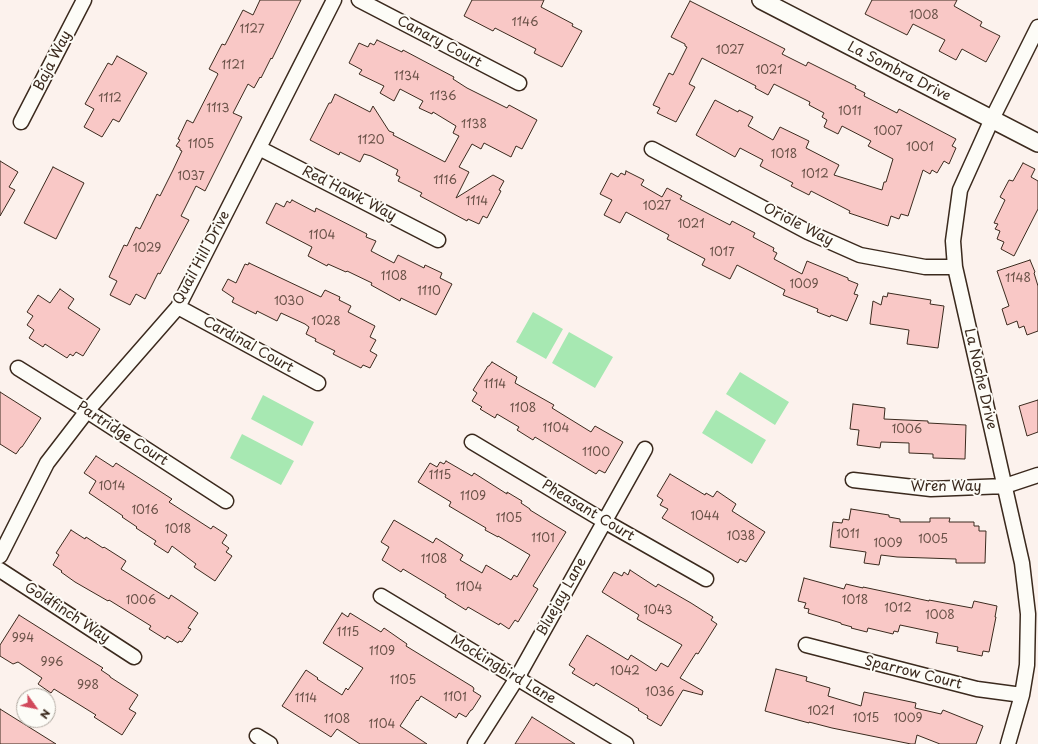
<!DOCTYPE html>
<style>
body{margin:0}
#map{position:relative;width:1038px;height:744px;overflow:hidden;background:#fcf2ed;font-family:"Playpen Sans",sans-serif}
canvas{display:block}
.north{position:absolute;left:16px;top:688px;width:40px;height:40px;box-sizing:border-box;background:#fdfcf7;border:1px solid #afa8a0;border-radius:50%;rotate:123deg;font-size:11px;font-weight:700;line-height:16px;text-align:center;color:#3b2a1e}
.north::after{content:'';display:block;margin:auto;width:14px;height:18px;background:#d1495b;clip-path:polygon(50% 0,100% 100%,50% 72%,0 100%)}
</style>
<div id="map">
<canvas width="1038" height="744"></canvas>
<div class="north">N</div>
</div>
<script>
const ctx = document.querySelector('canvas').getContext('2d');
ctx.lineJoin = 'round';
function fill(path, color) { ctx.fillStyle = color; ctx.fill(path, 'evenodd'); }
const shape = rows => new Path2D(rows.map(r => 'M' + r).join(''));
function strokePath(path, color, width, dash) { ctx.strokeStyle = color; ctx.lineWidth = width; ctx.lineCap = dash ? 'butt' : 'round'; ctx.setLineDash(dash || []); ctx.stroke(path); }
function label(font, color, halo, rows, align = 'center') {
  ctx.font = font + ' "Playpen Sans",sans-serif'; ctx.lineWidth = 4; ctx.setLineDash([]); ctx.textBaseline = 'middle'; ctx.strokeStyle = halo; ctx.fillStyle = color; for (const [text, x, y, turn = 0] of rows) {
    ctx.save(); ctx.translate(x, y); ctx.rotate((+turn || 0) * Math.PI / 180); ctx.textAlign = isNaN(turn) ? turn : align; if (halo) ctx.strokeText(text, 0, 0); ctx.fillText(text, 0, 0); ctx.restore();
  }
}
const green = shape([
 [533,312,563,329,546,359,516,342],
 [569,332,613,357,595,388,552,363],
 [740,372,789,402,775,425,726,394],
 [263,395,314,422,302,446,251,419],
 [716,410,766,440,752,464,702,433],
 [242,434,294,461,281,485,230,458]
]);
const building = shape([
 [260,0,301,0,272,59,271,58,261,78,260,77,254,88,248,84,233,113,242,117,205,191,196,186,181,216,189,220,160,274,158,273,145,299,136,294,130,305,110,295,117,281,109,277,124,245,127,246,136,227,140,229,157,194,160,196,173,170,182,151,180,150,180,148,176,146,180,140,178,139,187,120,193,123,218,74,217,73,209,69,222,44,225,45,243,10,253,15,260,0],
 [472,0,544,0,541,7,573,24,572,26,582,31,562,67,534,53,536,49,495,28,493,31,464,16,472,0],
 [872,0,957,0,954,6,982,22,980,26,1000,36,986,62,962,49,956,60,939,51,945,40,913,24,907,35,865,14,872,0],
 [690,1,785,49,782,54,806,66,808,62,856,86,855,88,865,93,864,96,897,113,899,109,956,139,952,146,956,148,949,164,944,161,937,173,932,170,930,174,923,170,908,216,901,214,899,219,891,216,888,226,849,213,850,211,811,191,809,195,791,186,793,183,760,166,763,160,740,148,735,157,696,135,715,100,738,112,739,110,753,117,748,126,773,140,780,127,809,141,806,148,839,165,834,175,882,190,884,182,886,182,893,159,868,146,871,141,842,126,838,134,824,127,827,120,822,117,824,113,809,105,810,102,774,84,768,95,755,88,756,86,702,58,689,84,695,87,676,122,657,113,660,108,653,105,669,73,673,75,687,47,685,46,685,44,671,37,690,1],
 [377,40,402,52,403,50,454,77,453,79,467,88,507,108,509,105,537,120,522,149,516,146,511,157,484,143,481,149,472,144,459,167,469,172,456,198,493,175,504,181,499,190,501,191,487,218,483,216,479,224,468,219,467,221,420,196,422,193,398,181,400,177,396,175,398,170,371,156,364,154,360,162,340,152,339,155,310,140,329,103,331,103,335,94,370,112,373,106,389,131,394,133,393,135,445,162,459,136,453,133,456,126,433,112,432,114,419,108,423,101,400,89,394,101,380,93,384,86,359,74,362,70,349,63,359,43,368,47,370,43,374,45,377,40],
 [117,56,147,73,119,122,113,119,102,137,84,127,94,109,85,104,108,63,112,65,117,56],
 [0,161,18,172,9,187,15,190,0,216,0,161],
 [1023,163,1035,169,1031,177,1038,181,1038,209,1014,256,1001,249,1004,242,997,239,1000,231,995,229,998,224,994,223,1005,200,1000,197,1009,180,1013,181,1023,163],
 [53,167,84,183,56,239,24,223,53,167],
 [626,171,644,180,641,185,662,197,667,188,682,196,680,199,730,225,732,221,755,233,753,237,774,248,773,251,777,253,774,259,802,274,807,261,848,278,848,280,858,284,854,294,858,295,847,321,831,315,830,317,817,312,818,309,783,295,785,290,737,265,730,279,702,265,705,259,667,239,669,235,626,212,620,223,604,215,612,200,600,194,611,173,618,177,621,173,625,175,626,171],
 [292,200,315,212,316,208,367,234,366,237,376,241,371,251,394,263,398,255,424,268,425,265,442,273,440,278,452,284,436,315,401,298,400,301,371,285,372,283,347,271,346,272,328,264,327,266,308,256,312,247,266,223,276,203,284,207,287,201,290,203,292,200],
 [1030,260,1035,272,1034,273,1038,286,1038,331,1027,335,1024,326,1019,328,1017,321,1007,325,1002,309,1009,306,997,271,1030,260],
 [249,263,321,297,325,290,340,297,339,300,351,306,348,312,375,326,370,337,376,340,370,351,377,355,370,368,363,365,361,368,333,354,335,351,315,341,316,339,306,334,309,327,305,324,281,313,277,321,257,311,256,314,232,302,234,298,222,290,228,279,236,283,245,264,248,265,249,263],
 [60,289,74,299,68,308,100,329,83,356,76,352,73,356,70,354,67,358,45,344,43,347,29,338,34,330,27,325,33,316,27,312,38,295,50,303,60,289],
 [888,293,931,300,930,304,944,306,938,348,907,344,909,330,870,324,873,301,881,305,883,296,887,297,888,293],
 [492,362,517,377,515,383,554,405,552,408,591,432,595,426,623,442,605,473,599,470,596,474,535,437,533,440,517,430,519,427,497,414,495,418,480,409,482,407,472,401,477,393,473,390,488,366,489,366,492,362],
 [0,392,41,418,22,447,21,447,16,454,0,444,0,392],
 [1038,400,1038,432,1027,436,1019,406,1038,400],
 [853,404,885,408,884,419,928,421,928,423,966,425,965,459,933,458,933,454,909,453,909,443,881,442,880,448,857,445,859,430,850,429,853,404],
 [96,456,113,467,116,463,172,499,169,502,211,529,213,526,227,535,222,543,229,548,226,552,232,556,215,581,194,567,196,564,172,546,168,553,154,544,156,541,136,528,137,527,122,517,123,516,89,493,96,481,84,473,96,456],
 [446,461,472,476,474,473,507,494,507,492,522,501,521,503,530,509,530,510,566,532,533,586,538,589,518,622,515,620,509,629,500,623,499,625,468,607,466,610,445,597,446,595,403,569,401,572,382,560,389,547,381,542,394,520,433,543,436,538,463,555,460,560,482,573,486,565,511,580,514,575,517,577,530,555,498,536,498,537,485,530,486,528,449,506,451,502,418,482,430,463,437,467,440,462,444,464,446,461],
 [670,474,705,495,706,493,713,497,717,491,736,504,732,511,765,532,746,562,740,559,738,563,662,518,668,509,660,505,663,500,657,496,670,474],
 [851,509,889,515,889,517,900,519,900,522,930,522,930,518,950,518,949,522,974,522,974,526,979,526,979,531,986,531,985,563,956,563,956,559,897,557,881,555,879,565,864,563,866,552,830,547,833,522,842,523,843,519,849,520,851,509],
 [71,530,85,539,86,537,103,548,104,547,126,561,121,569,169,599,171,595,198,613,188,628,191,629,182,642,179,641,178,643,167,636,165,639,149,629,151,626,109,600,108,601,75,582,61,572,62,571,53,565,59,555,56,553,71,530],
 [630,570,656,587,658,584,691,603,713,617,711,620,717,624,698,654,696,653,680,678,703,691,702,695,683,690,661,726,647,718,648,716,638,710,639,709,596,683,594,686,572,673,575,669,569,665,587,635,628,660,631,655,656,671,661,663,668,667,682,645,637,619,639,615,602,592,614,572,622,576,624,572,628,575,630,570],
 [804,578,844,589,846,584,863,588,863,587,929,601,929,600,972,608,974,601,997,606,995,617,996,617,989,652,983,651,982,656,957,651,958,647,936,643,938,633,900,625,898,632,894,631,893,634,868,628,867,632,851,628,852,627,841,624,841,623,808,613,809,609,804,608,806,603,798,601,804,578],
 [342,613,348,617,350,613,381,632,384,628,407,644,406,646,473,687,474,689,473,691,481,696,472,710,471,710,466,717,459,713,456,718,421,696,418,701,417,700,400,726,427,744,360,744,337,729,331,737,282,706,306,670,318,678,317,679,342,695,346,688,348,690,363,668,323,643,342,613],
 [19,615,103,668,101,670,110,676,110,677,138,695,129,709,136,713,122,735,94,717,96,715,54,689,51,693,38,684,42,678,18,662,13,664,0,656,0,645,19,615],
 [776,669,807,677,806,681,830,688,828,696,861,706,864,692,916,703,915,708,941,714,943,710,983,726,976,744,940,744,917,735,915,744,911,744,832,728,809,722,809,723,765,711,776,669],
 [0,709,56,744,0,744,0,709],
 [532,717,575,744,515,744,532,717]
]);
const minor = shape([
 [359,0,519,83],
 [21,122,84,0],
 [259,148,438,240],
 [652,149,808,232,860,255,925,267,955,267],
 [178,307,318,383],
 [18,368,87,411,226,501],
 [472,442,604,521,706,579],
 [853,480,931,489,1005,486,1038,475],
 [0,556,47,463,87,411,178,307,334,0],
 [0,570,134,657],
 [381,596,626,744],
 [806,645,977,689,1022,695],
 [257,736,270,744],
 [475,744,517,678,645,449],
 [1008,744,1022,695,1027,665,1028,614,1022,563,955,267,953,241,960,190,992,119,1038,27]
]);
const tertiary = shape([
 [761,0,1038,143]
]);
const numberNames = [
 ["1008",924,16],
 ["1146",525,23],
 ["1127",252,30],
 ["1027",730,51],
 ["1121",233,66],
 ["1021",769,71],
 ["1134",407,77],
 ["1136",443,97],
 ["1112",110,99],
 ["1113",218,109],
 ["1011",850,112],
 ["1138",474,125],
 ["1007",888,132],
 ["1120",371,141],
 ["1105",201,145],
 ["1001",920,148],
 ["1018",784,155],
 ["1012",815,175],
 ["1037",191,177],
 ["1116",445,181],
 ["1114",477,202],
 ["1027",657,207],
 ["1021",691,225],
 ["1104",322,236],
 ["1029",147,249],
 ["1017",722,253],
 ["1108",394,277],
 ["1148",1018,279],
 ["1009",804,285],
 ["1110",429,292],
 ["1030",289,302],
 ["1028",326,322],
 ["1114",495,385],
 ["1108",523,409],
 ["1104",556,429],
 ["1006",907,430],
 ["1100",596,453],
 ["1115",440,476],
 ["1014",112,487],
 ["1109",473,497],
 ["1016",145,511],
 ["1044",705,517],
 ["1105",509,519],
 ["1018",178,530],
 ["1011",848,535],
 ["1038",741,537],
 ["1101",543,539],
 ["1005",933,540],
 ["1009",888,544],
 ["1108",434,560],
 ["1104",469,588],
 ["1006",141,601],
 ["1018",855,601],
 ["1012",898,609],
 ["1043",658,611],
 ["1008",940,616],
 ["1115",348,633],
 ["994",23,639],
 ["1109",382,652],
 ["996",52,663],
 ["1042",625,672],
 ["1105",403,681],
 ["998",88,686],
 ["1036",660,693],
 ["1101",455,698],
 ["1114",306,699],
 ["1021",821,712],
 ["1015",866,719],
 ["1009",908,719],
 ["1108",337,720],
 ["1104",382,725]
];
const streetNames = [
 ["Canary Court",439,42,28],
 ["Baja Way",53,61,-63],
 ["La Sombra Drive",899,72,27],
 ["Red Hawk Way",349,194,27],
 ["Oriole Way",798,225,27],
 ["Quail Hill Drive",202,258,-62],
 ["Cardinal Court",248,345,29],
 ["La Noche Drive",980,379,77],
 ["Partridge Court",122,434,33],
 ["Wren Way",946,487],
 ["Pheasant Court",588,511,31],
 ["Bluejay Lane",562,597,-61],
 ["Goldfinch Way",67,613,33],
 ["Mockingbird Lane",503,670,31],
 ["Sparrow Court",913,673,14]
];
fill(green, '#a7e8b2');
fill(building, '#f9c8c6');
strokePath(building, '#3b2a1e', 1);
strokePath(minor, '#3b2a1e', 17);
strokePath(tertiary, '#3b2a1e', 20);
strokePath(minor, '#fdfcf7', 14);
strokePath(tertiary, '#fdfcf7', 17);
label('12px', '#6a5248', null, numberNames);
label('14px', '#3b2a1e', '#fdfcf7', streetNames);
</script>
